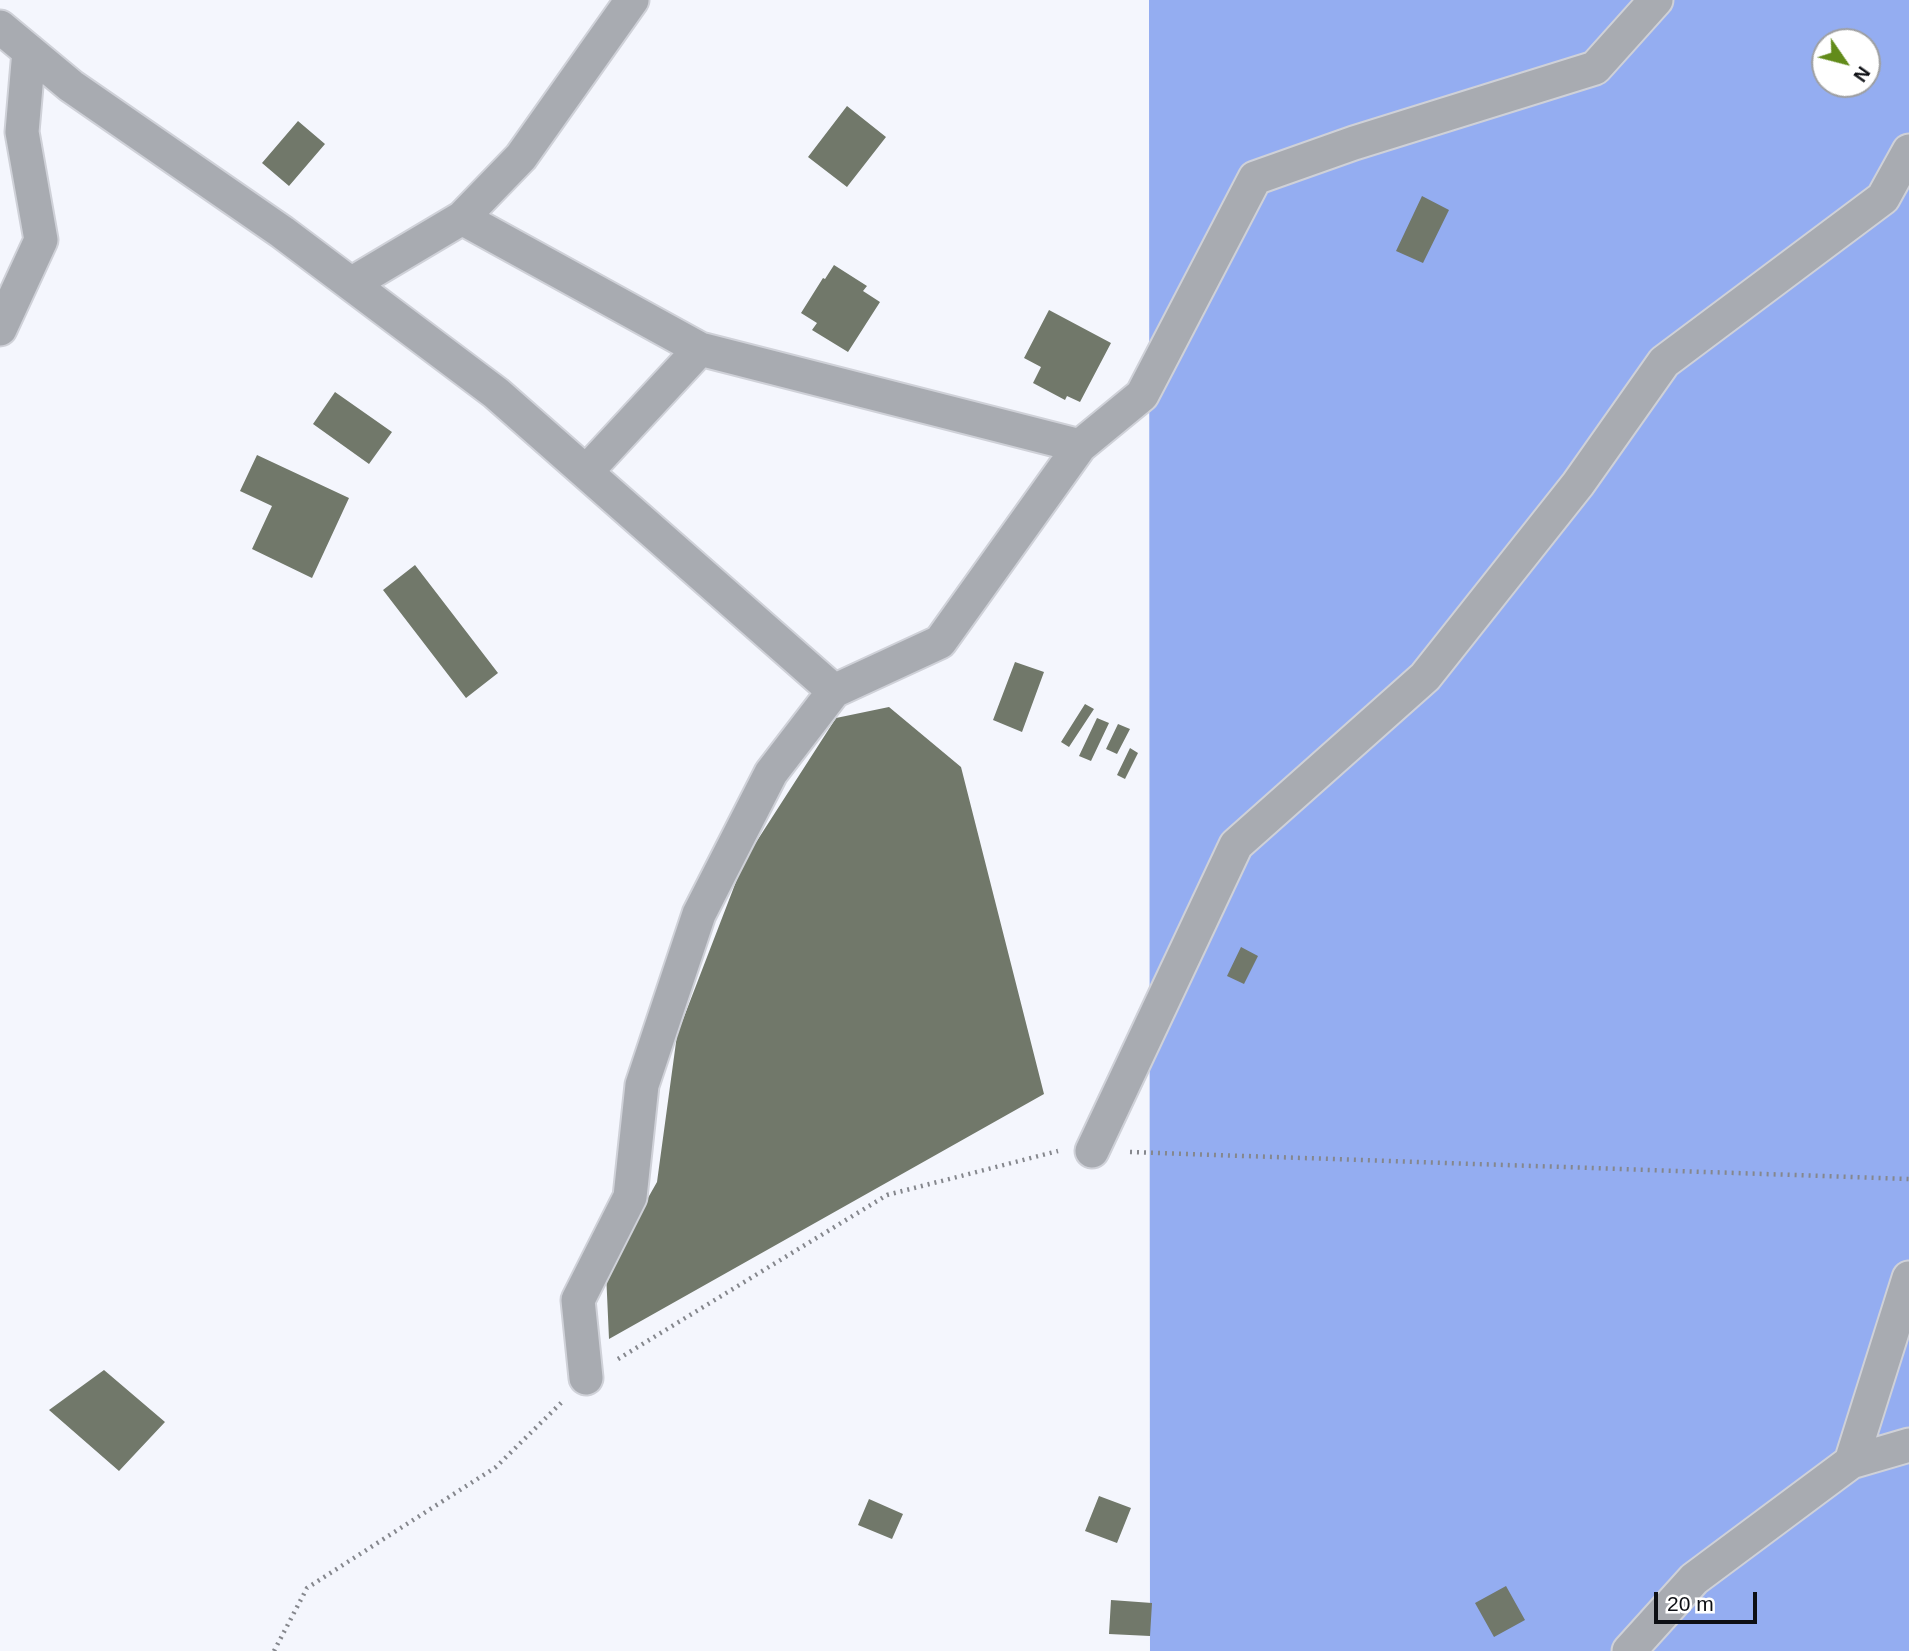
<!DOCTYPE html>
<style>
body{margin:0}
#map{position:relative;width:1909px;height:1651px;overflow:hidden;background:#f4f6fd;font-family:Helvetica,sans-serif}
canvas{display:block}
.north{position:absolute;left:1811px;top:28px;width:70px;height:70px;box-sizing:border-box;background:#fff;border:2px solid #9e9fa1;border-radius:50%;rotate:125deg;font-size:19px;font-weight:700;line-height:28px;text-align:center;color:#0d0f14}
.north::after{content:'';display:block;margin:auto;width:24px;height:32px;background:#628b1a;clip-path:polygon(50% 0,100% 100%,50% 72%,0 100%)}
.scale{position:absolute;left:1654px;top:1592px;width:103px;height:32px;box-sizing:border-box;border:4px solid #0d0f14;border-top:0;padding-left:9px;font-size:21px;line-height:24px;white-space:nowrap;color:#0d0f14;-webkit-text-stroke:5px #fff;paint-order:stroke}
</style>
<div id="map">
<canvas width="1909" height="1651"></canvas>
<div class="north">N</div>
<div class="scale">20 m</div>
</div>
<script>
const ctx = document.querySelector('canvas').getContext('2d');
ctx.lineJoin = 'round';
function fill(path, color) { ctx.fillStyle = color; ctx.fill(path, 'evenodd'); }
const shape = rows => new Path2D(rows.map(r => 'M' + r).join(''));
function strokePath(path, color, width, dash) { ctx.strokeStyle = color; ctx.lineWidth = width; ctx.lineCap = dash ? 'butt' : 'round'; ctx.setLineDash(dash || []); ctx.stroke(path); }
const forest = shape([
 [1149,0,1909,0,1909,1651,1150,1651],
 [1825,42,1867,42,1867,84,1825,84]
]);
const building = shape([
 [847,106,886,137,847,187,808,157],
 [298,121,325,144,289,186,262,163],
 [1422,196,1449,210,1423,263,1396,251],
 [834,265,867,286,863,291,880,302,848,352,812,330,817,323,801,313,823,278,825,279],
 [1049,310,1111,343,1080,402,1067,396,1065,400,1033,383,1041,367,1024,358],
 [335,392,392,432,369,464,313,424],
 [257,455,349,498,312,578,252,549,272,506,240,491],
 [415,565,498,673,466,698,383,590],
 [1015,662,1044,672,1022,732,993,720],
 [1085,704,1094,709,1069,747,1061,742],
 [889,707,961,767,1044,1094,609,1339,606,1272,657,1182,677,1035,744,861,836,718],
 [1097,718,1109,723,1091,761,1079,756],
 [1118,724,1130,729,1117,754,1106,749],
 [1130,748,1138,753,1125,779,1117,775],
 [1241,947,1258,956,1244,984,1227,976],
 [104,1370,165,1422,119,1471,49,1410],
 [1099,1496,1131,1508,1117,1543,1085,1531],
 [869,1499,903,1514,892,1539,858,1525],
 [1506,1586,1525,1620,1494,1637,1475,1603],
 [1111,1600,1152,1603,1150,1636,1109,1634]
]);
const path = shape([
 [1130,1152,1909,1179],
 [618,1359,887,1195,1058,1151],
 [274,1651,307,1588,496,1467,564,1400]
]);
const street = shape([
 [0,27,71,86,282,232,496,393,834,691,771,773,699,914,642,1085,630,1197,578,1300,586,1378],
 [462,218,700,349],
 [351,284,462,218,521,157,632,0],
 [0,329,41,240,22,132,29,51],
 [586,472,700,349,1080,446],
 [834,691,940,642,1080,446,1142,395,1255,178,1354,143,1595,68,1656,0],
 [1092,1151,1236,845,1425,677,1578,484,1664,362,1883,198,1909,151],
 [1851,1462,1909,1445],
 [1629,1651,1694,1579,1851,1462,1909,1278]
]);
fill(forest, '#94adf1');
fill(building, '#71786a');
strokePath(street, '#cfd1d8', 37);
strokePath(path, '#85878d', 4.5, [2, 5]);
strokePath(street, '#a8abb1', 33);
</script>
